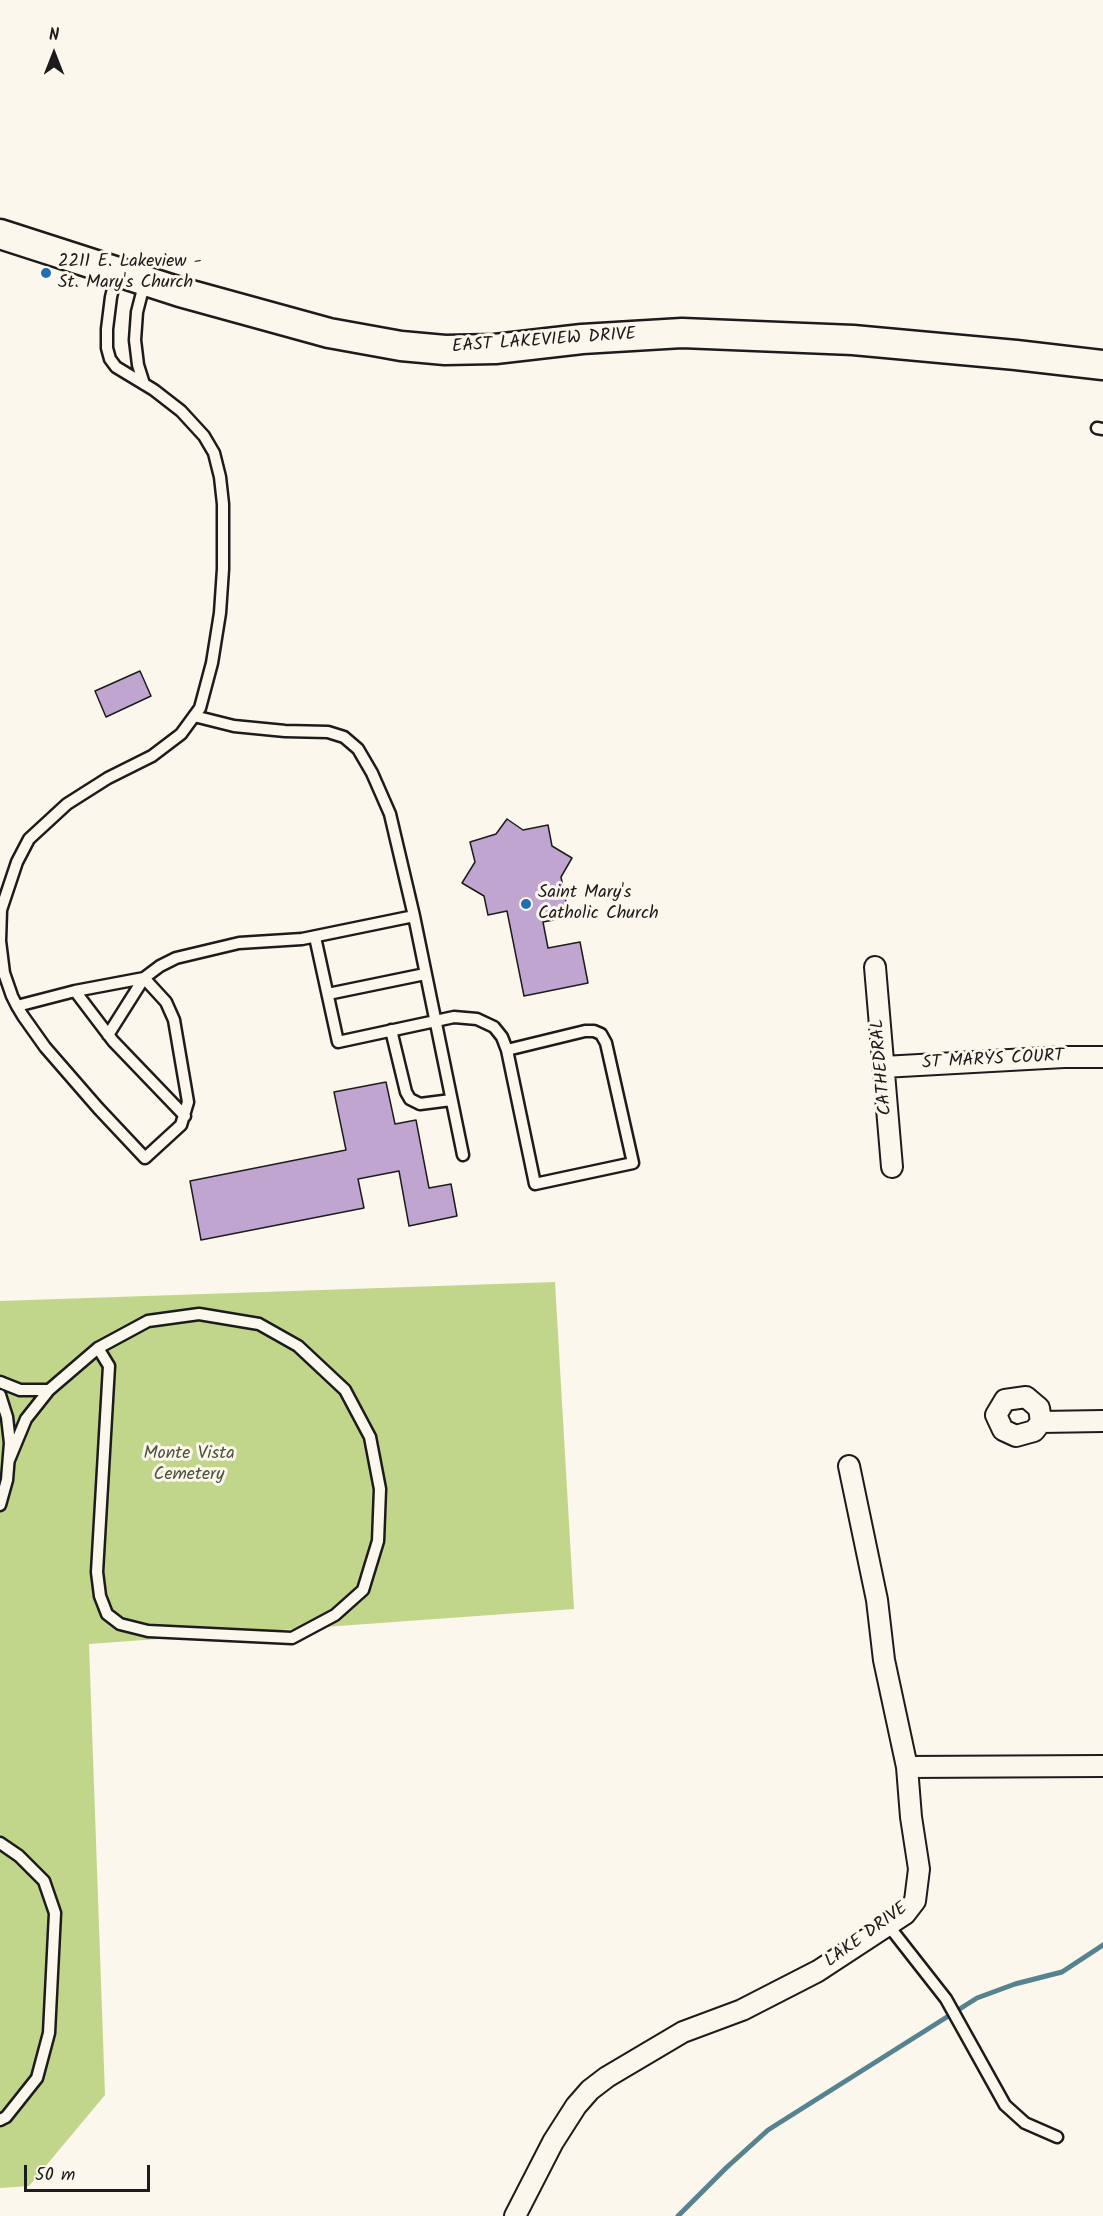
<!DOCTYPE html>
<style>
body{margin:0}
#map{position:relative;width:1103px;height:2216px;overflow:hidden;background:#fbf7ec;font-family:Kalam,sans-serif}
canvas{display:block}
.north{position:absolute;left:24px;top:24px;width:60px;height:60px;-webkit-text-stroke:4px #fbf7ec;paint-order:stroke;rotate:0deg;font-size:16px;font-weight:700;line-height:24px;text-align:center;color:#1c1c1c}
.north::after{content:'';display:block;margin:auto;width:21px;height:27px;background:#1c1c1c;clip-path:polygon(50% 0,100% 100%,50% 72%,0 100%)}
.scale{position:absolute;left:24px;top:2165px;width:126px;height:27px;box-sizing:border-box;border:3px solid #1c1c1c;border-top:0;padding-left:8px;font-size:18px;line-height:21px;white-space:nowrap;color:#1c1c1c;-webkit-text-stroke:4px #fbf7ec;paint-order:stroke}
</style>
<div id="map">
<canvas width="1103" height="2216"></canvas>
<div class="north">N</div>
<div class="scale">50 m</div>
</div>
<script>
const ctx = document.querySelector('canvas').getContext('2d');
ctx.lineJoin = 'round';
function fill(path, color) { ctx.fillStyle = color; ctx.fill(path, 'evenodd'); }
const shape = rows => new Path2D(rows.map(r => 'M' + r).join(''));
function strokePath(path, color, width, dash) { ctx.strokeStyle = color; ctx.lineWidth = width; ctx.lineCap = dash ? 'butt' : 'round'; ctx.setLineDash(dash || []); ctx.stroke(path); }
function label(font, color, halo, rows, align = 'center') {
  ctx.font = font + ' Kalam,sans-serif'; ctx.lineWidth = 6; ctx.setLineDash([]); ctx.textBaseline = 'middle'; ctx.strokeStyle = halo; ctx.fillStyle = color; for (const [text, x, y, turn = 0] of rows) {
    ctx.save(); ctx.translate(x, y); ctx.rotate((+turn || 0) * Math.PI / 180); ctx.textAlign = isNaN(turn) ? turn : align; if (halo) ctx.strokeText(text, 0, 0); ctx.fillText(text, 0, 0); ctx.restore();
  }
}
const green = shape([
 [555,1282,574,1609,89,1644,105,2095,29,2186,0,2188,0,1301]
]);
const stream = shape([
 [678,2216,726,2168,768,2130,977,1998,1015,1984,1062,1972,1103,1945]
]);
const building = shape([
 [140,671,151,696,106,717,95,691,140,671],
 [507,819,523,830,548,825,552,846,572,858,561,877,569,917,543,922,548,948,580,942,588,983,524,996,507,911,488,915,484,896,462,883,475,862,470,842,496,834,507,819],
 [386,1082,395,1124,416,1120,429,1188,451,1184,457,1216,409,1226,399,1171,358,1179,364,1208,201,1240,190,1181,346,1150,334,1092,386,1082]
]);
const lane = shape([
 [144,384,138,365,135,340,137,312,145,281],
 [1097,428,1103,429],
 [194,716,234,726,285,731,328,732,344,737,358,749,372,773,390,814,414,916,463,1155],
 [315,937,338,1042,454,1017,477,1019,494,1027,502,1037,507,1050,535,1184,633,1163,606,1043,601,1034,594,1031,585,1031,507,1050],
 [75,991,113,1041,185,1116],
 [328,994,425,974],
 [17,1006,75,991,144,978,166,1002,174,1020,188,1102,181,1125,145,1158,98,1108,45,1047,23,1016,17,1006,12,996,4,973,0,941,1,910,17,862,29,839,67,804,108,778,152,756,181,734,200,708,212,663,220,613,223,569,223,504,220,477,214,453,204,436,181,411,154,390,116,367,110,359,107,348,107,329,111,297,117,273],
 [391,1030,406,1092,410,1099,420,1104,451,1100],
 [108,1035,144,978,160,966,176,958,239,943,302,939,414,916],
 [0,1382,20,1390,49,1390],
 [0,1395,7,1417,10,1443,7,1480,0,1505],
 [9,1460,26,1419,49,1390,98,1348,148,1321,199,1314,259,1324,298,1346,345,1390,370,1437,380,1489,378,1541,363,1590,335,1615,292,1638,148,1631,120,1624,107,1614,100,1596,97,1572,109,1366,98,1348],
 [0,1843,19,1856,44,1881,55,1913,49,2033,37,2078,6,2117,0,2120],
 [888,1925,946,1999,1005,2105,1025,2123,1057,2137]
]);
const street = shape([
 [875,967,892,1167],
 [883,1067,1064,1057,1103,1057],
 [1026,1397,1039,1408,1041,1422,1034,1431,1016,1436,1003,1430,996,1415,1005,1400,1026,1397],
 [1041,1422,1103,1421],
 [907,1767,1103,1766],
 [515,2216,553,2142,576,2106,590,2090,607,2077,683,2032,742,2010,818,1971,905,1914,915,1901,919,1869,911,1817,907,1767,884,1660,877,1600,849,1466]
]);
const secondary = shape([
 [0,234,180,292,329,333,401,346,445,350,495,349,582,339,682,333,853,340,1016,355,1103,365]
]);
const markers = [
 [46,273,6,"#1f6fb2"],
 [526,904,6,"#1f6fb2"]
];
const poiNames = [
 ["2211 E. Lakeview -",58,263],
 ["St. Mary's Church",58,284],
 ["Saint Mary's",538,894],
 ["Catholic Church",538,915]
];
const streetNames = [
 ["EAST LAKEVIEW DRIVE",544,342,-4],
 ["ST MARYS COURT",993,1061,-3],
 ["CATHEDRAL",883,1067,-95],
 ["LAKE DRIVE",867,1936,-36]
];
const parkNames = [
 ["Monte Vista",189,1455],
 ["Cemetery",189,1476]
];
fill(green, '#c2d68b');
strokePath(stream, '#578391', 5);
fill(building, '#c1a5d1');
strokePath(building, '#1c1c1c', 1.5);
strokePath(lane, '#1c1c1c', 15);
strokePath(street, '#1c1c1c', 24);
strokePath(secondary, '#1c1c1c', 33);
strokePath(lane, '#fbf7ec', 10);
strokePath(street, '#fbf7ec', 20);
strokePath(secondary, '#fbf7ec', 28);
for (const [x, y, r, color] of markers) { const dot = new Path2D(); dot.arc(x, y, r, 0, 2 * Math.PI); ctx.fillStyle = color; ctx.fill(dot); strokePath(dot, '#fbf7ec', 2); }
label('18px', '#1c1c1c', '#fbf7ec', poiNames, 'left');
label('18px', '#1c1c1c', '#fbf7ec', streetNames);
label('18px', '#4e543d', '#fbf7ec', parkNames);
</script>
